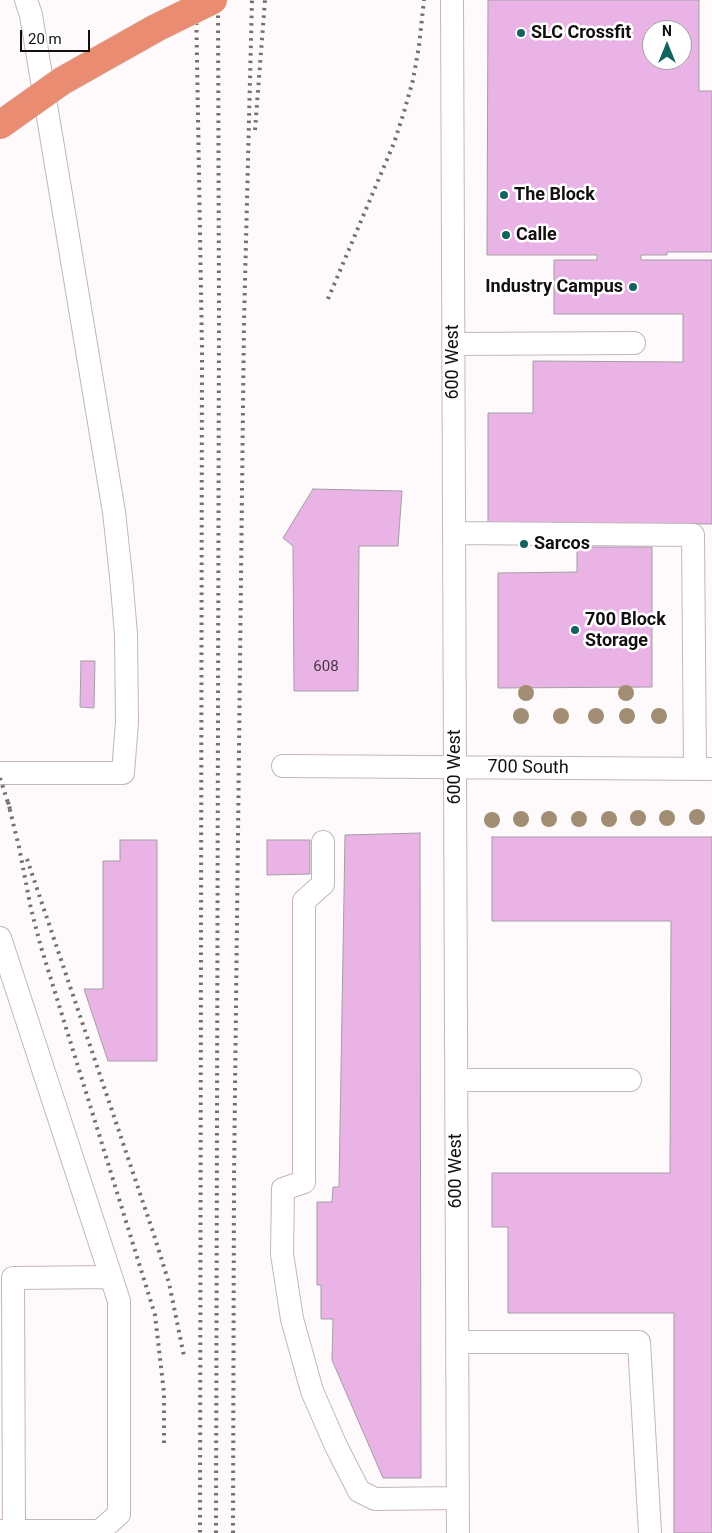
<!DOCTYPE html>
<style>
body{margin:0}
#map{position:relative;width:712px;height:1533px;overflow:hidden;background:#fefafb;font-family:Roboto,sans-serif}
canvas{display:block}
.north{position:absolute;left:642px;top:20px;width:50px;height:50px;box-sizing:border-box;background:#fff;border:1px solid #a19f9f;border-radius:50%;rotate:0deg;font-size:14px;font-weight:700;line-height:20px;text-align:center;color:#130f10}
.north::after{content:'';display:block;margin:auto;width:18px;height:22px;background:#126261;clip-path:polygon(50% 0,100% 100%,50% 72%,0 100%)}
.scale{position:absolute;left:20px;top:30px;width:70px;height:22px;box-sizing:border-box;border:2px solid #130f10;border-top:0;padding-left:6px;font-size:15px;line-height:18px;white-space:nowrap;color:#130f10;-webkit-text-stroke:4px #fff;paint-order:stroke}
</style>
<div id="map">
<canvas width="712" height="1533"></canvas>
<div class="north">N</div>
<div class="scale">20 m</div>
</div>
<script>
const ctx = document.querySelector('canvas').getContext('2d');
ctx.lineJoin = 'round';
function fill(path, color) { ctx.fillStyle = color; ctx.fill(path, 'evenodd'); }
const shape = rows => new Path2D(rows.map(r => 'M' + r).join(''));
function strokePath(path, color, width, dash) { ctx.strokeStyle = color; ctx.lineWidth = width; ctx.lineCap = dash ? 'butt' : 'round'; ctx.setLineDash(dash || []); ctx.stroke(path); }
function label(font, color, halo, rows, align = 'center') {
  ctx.font = font + ' Roboto,sans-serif'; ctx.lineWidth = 5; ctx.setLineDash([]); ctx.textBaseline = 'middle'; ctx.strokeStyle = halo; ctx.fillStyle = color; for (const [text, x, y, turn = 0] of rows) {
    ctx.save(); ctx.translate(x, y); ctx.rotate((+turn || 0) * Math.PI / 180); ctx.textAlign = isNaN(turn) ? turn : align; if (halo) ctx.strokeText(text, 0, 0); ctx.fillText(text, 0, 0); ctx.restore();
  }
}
const building = shape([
 [488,0,699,0,699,91,712,91,712,252,667,252,667,255,641,255,641,260,712,260,712,524,488,523,488,413,533,413,533,361,683,362,683,314,554,314,554,260,597,260,597,255,487,255,488,0],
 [652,30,682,30,682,60,652,60,652,30],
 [313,489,402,491,398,546,359,546,358,691,294,691,293,546,283,538,313,489],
 [577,547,652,547,652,687,498,688,498,573,577,572,577,547],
 [81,661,95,661,94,708,80,707,81,661],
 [420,833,421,1478,383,1478,332,1360,333,1319,321,1319,321,1285,317,1285,317,1202,332,1202,333,1187,339,1187,345,835,420,833],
 [492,837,712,837,712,1533,674,1533,674,1313,508,1313,508,1227,492,1227,492,1173,670,1173,671,921,492,921,492,837],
 [120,840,157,840,157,1061,108,1061,84,989,103,989,103,861,120,861,120,840],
 [267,840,310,840,310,874,267,875,267,840]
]);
const minor = shape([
 [452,0,458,1533],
 [453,344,634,343],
 [454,533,693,535,695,769],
 [283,766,712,769],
 [0,773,123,773,127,722,126,634,121,576,114,512,31,15,26,0],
 [323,842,323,884,304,901,304,1182,283,1189,282,1254,292,1319,312,1391,336,1446,359,1491,375,1499,457,1498],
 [0,938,119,1301,119,1514,100,1531,100,1533],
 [456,1080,630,1080],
 [457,1342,639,1342,650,1533],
 [0,1531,100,1531],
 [14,1531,13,1278,111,1277]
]);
const rail = shape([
 [196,0,202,349,200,1533],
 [255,130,265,0],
 [328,299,394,143,404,112,413,80,419,46,424,0],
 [0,778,10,809],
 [8,802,19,847,31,909,41,947,155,1315,164,1393,164,1443],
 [27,859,153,1232,169,1283,184,1356],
 [216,1533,219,312,218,0],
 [233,1533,234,1177,244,322,252,0]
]);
const highwayBridge = shape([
 [0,125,62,81,156,28,213,0]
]);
const trees = [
 [526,693],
 [626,693],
 [521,716],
 [561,716],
 [596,716],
 [627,716],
 [659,716],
 [697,817],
 [638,818],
 [667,818],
 [521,819],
 [549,819],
 [579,819],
 [609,819],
 [492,820]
];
const markers = [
 [521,33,5,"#126261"],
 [504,195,5,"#126261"],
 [506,235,5,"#126261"],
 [633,287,5,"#126261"],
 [524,544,5,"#126261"],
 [575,630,5,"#126261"]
];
const numberNames = [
 ["608",326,667]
];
const poiNames = [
 ["SLC Crossfit",531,33],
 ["The Block",514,195],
 ["Calle",516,235],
 ["Industry Campus",623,287,"right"],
 ["Sarcos",534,544],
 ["700 Block",585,620],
 ["Storage",585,641]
];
const streetNames = [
 ["600 West",453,362,-90],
 ["600 West",455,767,-90],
 ["700 South",528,768,1],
 ["600 West",456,1171,-90]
];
fill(building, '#eab3e6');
strokePath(building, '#a49da4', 1);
strokePath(minor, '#c2b7ba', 24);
strokePath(minor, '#fff', 22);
strokePath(rail, '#747071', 4, [2.5, 5]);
strokePath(highwayBridge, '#d5d4d4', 29, []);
strokePath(highwayBridge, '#e98c72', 28);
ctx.fillStyle = '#a08d73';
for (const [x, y] of trees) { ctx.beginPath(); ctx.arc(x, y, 8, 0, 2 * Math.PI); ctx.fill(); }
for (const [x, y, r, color] of markers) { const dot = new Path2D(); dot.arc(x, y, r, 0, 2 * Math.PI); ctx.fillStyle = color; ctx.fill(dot); strokePath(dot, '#fff', 2); }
label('15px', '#493846', null, numberNames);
label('bold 18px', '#130f10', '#fff', poiNames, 'left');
label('18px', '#130f10', '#fff', streetNames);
</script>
